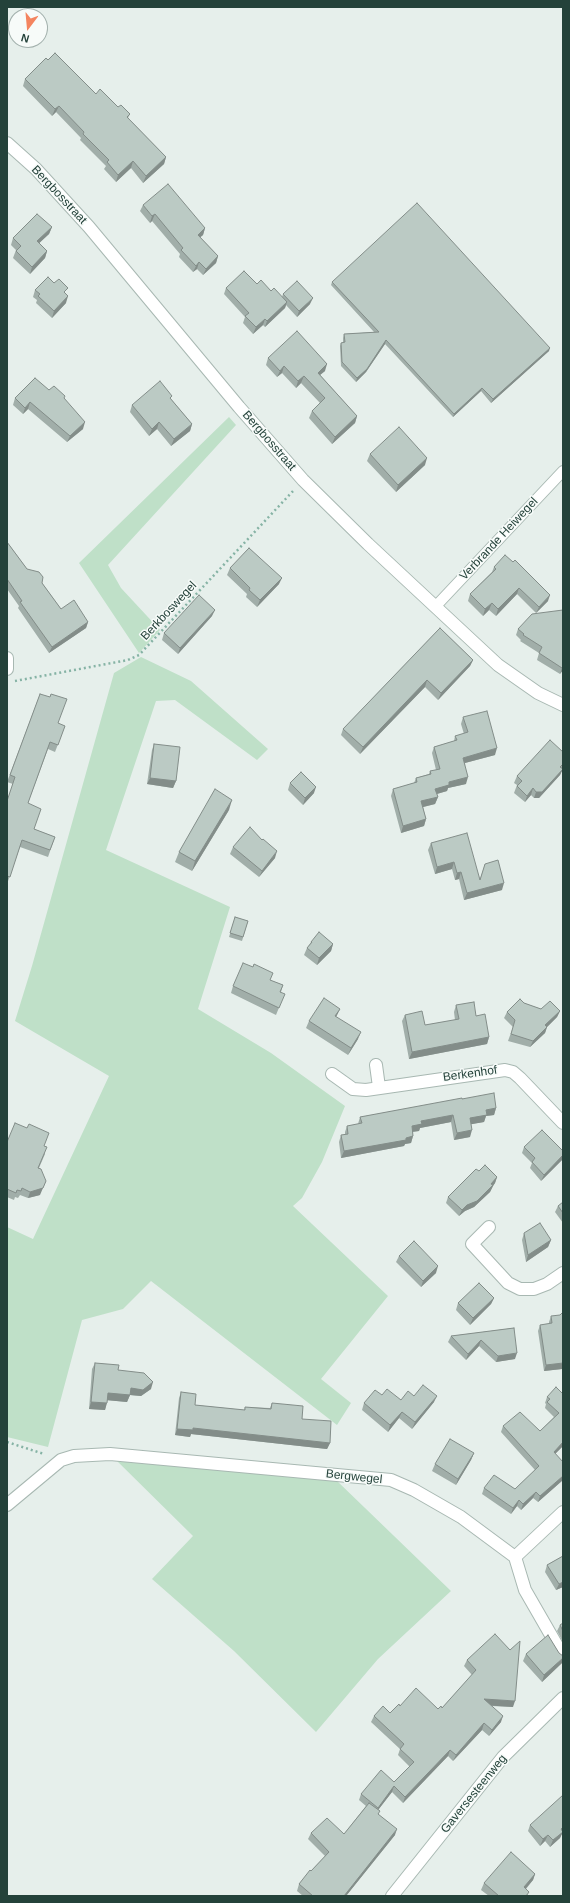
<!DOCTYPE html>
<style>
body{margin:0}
#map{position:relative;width:570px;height:1903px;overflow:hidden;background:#e6efeb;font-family:Arial,sans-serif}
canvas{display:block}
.frame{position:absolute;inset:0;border:8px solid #24423a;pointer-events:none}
.north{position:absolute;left:8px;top:8px;width:40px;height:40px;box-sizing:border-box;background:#f7fbf9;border:1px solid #a3b1ad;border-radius:50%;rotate:196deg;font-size:11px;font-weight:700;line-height:16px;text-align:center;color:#24423a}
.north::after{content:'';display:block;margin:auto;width:14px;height:18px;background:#f4845f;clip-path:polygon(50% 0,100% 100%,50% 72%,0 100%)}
</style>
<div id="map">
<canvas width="570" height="1903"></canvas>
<div class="frame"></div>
<div class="north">N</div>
</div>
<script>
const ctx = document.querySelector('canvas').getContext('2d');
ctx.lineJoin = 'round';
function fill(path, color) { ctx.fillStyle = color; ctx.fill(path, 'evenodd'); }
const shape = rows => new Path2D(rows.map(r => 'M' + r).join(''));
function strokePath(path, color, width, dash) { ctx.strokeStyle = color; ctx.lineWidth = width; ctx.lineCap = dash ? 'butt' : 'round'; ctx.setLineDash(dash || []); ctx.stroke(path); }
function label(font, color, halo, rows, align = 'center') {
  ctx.font = font + ' Arial,sans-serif'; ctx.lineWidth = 3; ctx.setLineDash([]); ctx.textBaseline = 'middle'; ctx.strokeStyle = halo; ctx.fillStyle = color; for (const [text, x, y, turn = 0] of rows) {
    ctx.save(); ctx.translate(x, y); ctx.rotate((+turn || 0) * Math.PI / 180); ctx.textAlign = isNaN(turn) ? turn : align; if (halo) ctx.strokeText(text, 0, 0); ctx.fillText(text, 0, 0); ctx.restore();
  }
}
const green = shape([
 [229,417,236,425,108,565,121,588,160,630,139,653,79,563],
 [141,657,191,681,268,749,257,760,175,700,156,701,106,850,230,907,198,1009,271,1053,345,1106,322,1162,302,1198,293,1206,388,1296,321,1379,351,1403,337,1425,151,1281,123,1309,82,1320,48,1447,7,1437,7,1227,33,1239,109,1076,15,1021,32,966,114,673],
 [116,1460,336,1480,451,1591,378,1659,316,1732,234,1651,152,1579,193,1536]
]);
const path = shape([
 [15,681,128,660,139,655,294,490],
 [7,1442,44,1454]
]);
const service = shape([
 [435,607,563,471]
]);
const minor = shape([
 [7,143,36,169,89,227,239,407,303,480,368,544,498,665,538,693,563,705],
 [7,658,7,669],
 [376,1065,379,1087],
 [332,1074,353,1089,366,1090,505,1070,513,1072,520,1078,563,1123],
 [489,1227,472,1244,508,1283,520,1289,534,1289,547,1284,563,1273],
 [7,1505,61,1460,74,1456,110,1454,391,1480,414,1490,461,1517,515,1557,525,1590,563,1656],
 [515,1557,563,1512]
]);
const tertiary = shape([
 [392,1896,503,1757,563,1698]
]);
const wall = shape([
 [25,79,96,94,118,107,130,114,128,118,166,157,164,164,143,183,131,168,116,182,104,169,106,166,80,140,81,138,56,112,52,116,23,86],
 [143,205,205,228,203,235,200,237,218,256,216,263,203,275,197,269,193,272,179,257,180,254,152,221,150,223,140,211],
 [52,227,49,234,39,243,47,251,45,258,30,274,13,258,16,250,11,245,13,238],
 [332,282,549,351,491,403,481,391,453,417,385,344,366,372,356,382,341,366,340,346,341,343,343,342,343,338,344,334,374,332,331,285],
 [257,284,282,297,283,294,310,304,297,317,286,305,285,308,265,327,263,325,253,334,243,323,245,317,224,294,226,288],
 [35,290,65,294,66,303,52,318,36,303,37,300,33,297],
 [268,358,325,371,320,375,357,416,355,423,332,444,309,418,312,411,320,403,301,383,296,388,282,373,277,377,266,365],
 [49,390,64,398,83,429,67,442,28,409,23,414,13,405,15,398],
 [171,399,192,424,190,431,171,446,157,429,149,436,130,412,132,405],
 [370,454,425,465,396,492,367,461],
 [7,542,27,569,42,583,61,609,88,622,86,628,49,653,18,608,19,606,7,589],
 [494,567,548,601,536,613,517,594,496,616,489,610,483,616,468,601,470,594,492,572],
 [230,568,279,584,257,607,246,597,247,594,227,575],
 [563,610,563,670,560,674,537,660,539,653,520,641,521,640,516,635,518,629],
 [212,616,178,654,162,640,164,633],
 [440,628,473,660,470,666,438,700,425,687,360,754,341,735,343,729],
 [40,694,58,723,65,726,55,752,48,749,28,803,34,829,55,837,48,857,20,847,7,884,7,801,13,784,7,782],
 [463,717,495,755,465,763,466,784,448,788,447,791,437,794,438,797,435,804,423,807,426,819,424,826,401,833,391,796,393,789,414,783,416,778,429,774,430,771,436,770,432,753,434,747,454,741,455,736,464,734,461,724],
 [154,744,176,781,173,788,147,784,152,750],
 [563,752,563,768,560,775,539,798,534,798,531,795,525,802,514,793,517,785,514,783,517,776],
 [290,783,314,793,303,805,288,790],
 [229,810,192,871,175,862,179,852],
 [431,843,480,879,485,864,502,890,464,900,459,879,455,880,452,869,435,874,428,850],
 [233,847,275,858,259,877,230,854],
 [235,917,248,921,242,941,229,937],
 [311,942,333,944,331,951,317,965,304,955,307,948],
 [270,980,283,985,281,992,282,1000,276,1015,231,993,233,986],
 [524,1003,541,1009,560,1011,557,1017,547,1027,545,1033,530,1047,508,1041,513,1027,504,1018,507,1012],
 [456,1005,476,1016,489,1037,487,1044,409,1059,402,1021,405,1015,425,1025,455,1020,454,1012],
 [340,1009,336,1017,358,1039,348,1055,306,1028,309,1021],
 [462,1099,496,1108,494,1115,486,1116,484,1122,471,1124,470,1137,454,1140,451,1122,420,1128,419,1131,413,1132,413,1136,411,1143,405,1144,404,1146,341,1158,339,1142,341,1135,345,1135,345,1132,347,1126,358,1124,360,1117],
 [7,1142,44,1146,45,1154,39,1168,40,1195,28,1198,20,1195,18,1198,15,1197,14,1200,7,1197],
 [524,1147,563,1151,563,1159,541,1181,530,1168,532,1163,522,1153],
 [479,1171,497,1177,495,1183,493,1186,490,1192,474,1207,465,1211,459,1216,446,1203,448,1197],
 [563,1202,563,1223,555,1212,558,1206],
 [524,1233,551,1240,548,1247,526,1262,522,1240],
 [399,1256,436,1273,421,1287,396,1262],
 [494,1298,491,1304,470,1325,456,1310,458,1303],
 [551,1316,562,1369,544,1371,538,1331,540,1325,549,1324,549,1322],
 [514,1328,515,1359,496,1362,479,1346,466,1360,448,1342,451,1336],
 [95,1363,118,1370,151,1389,141,1396,130,1395,127,1402,107,1400,105,1410,89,1409,92,1369],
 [181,1392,195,1405,244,1410,245,1407,270,1408,272,1403,302,1419,330,1443,327,1449,191,1434,190,1437,175,1435,179,1398],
 [563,1394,563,1446,555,1454,563,1462,563,1480,538,1502,533,1498,521,1510,517,1506,511,1514,482,1494,484,1488,515,1489,535,1470,501,1432,503,1426,540,1431,554,1417,545,1408,546,1404,545,1403,547,1397],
 [382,1395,401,1400,414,1396,434,1402,412,1429,399,1418,388,1432,362,1410,364,1403],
 [474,1453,471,1460,456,1485,432,1471,435,1464],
 [563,1556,563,1587,556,1590,545,1572,547,1565],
 [563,1623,563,1642,557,1631,560,1625],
 [526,1654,562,1663,542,1682,523,1661],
 [467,1660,513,1707,491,1706,501,1722,489,1736,482,1730,453,1761,448,1756,403,1803,392,1792,378,1810,379,1815,395,1835,346,1896,303,1896,297,1891,299,1884,325,1856,308,1839,311,1833,344,1834,366,1806,359,1800,361,1794,394,1782,410,1767,398,1755,400,1749,371,1722,374,1716,390,1713,400,1706,438,1709,442,1708,472,1675,464,1666],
 [530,1825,562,1832,560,1838,550,1847,545,1841,540,1846,528,1831],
 [535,1874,533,1880,526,1889,528,1896,489,1896,481,1890,484,1883]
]);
const shadedWall = shape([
 [59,106,56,112,52,116,55,109],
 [166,157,164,164,143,183,146,176],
 [133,161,131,168,116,182,118,175],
 [155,214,152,221,150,223,152,216],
 [52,227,49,234,34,248,37,241],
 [205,228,203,235,196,241,198,235],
 [47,251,45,258,30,274,32,267],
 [218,256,216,263,203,275,206,269],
 [199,262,197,269,193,272,196,266],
 [68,296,66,303,52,318,54,311],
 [313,298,310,304,297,317,299,311],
 [287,302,285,308,265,327,267,321],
 [265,319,263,325,253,334,256,327],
 [386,340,385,344,366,372,356,382,357,378],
 [550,348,549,351,491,403,493,399],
 [327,364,325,371,315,379,318,373],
 [284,366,282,373,277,377,280,371],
 [304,376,301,383,296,388,298,381],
 [482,388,481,391,453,417,454,414],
 [30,402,28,409,23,414,25,408],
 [357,416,355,423,332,444,335,437],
 [85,422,83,429,67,442,70,436],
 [159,422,157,429,149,436,152,429],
 [192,424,190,431,171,446,174,439],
 [427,458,425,465,396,492,398,485],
 [282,578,279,584,257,607,260,600],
 [519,588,517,594,496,616,498,609],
 [550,595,548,601,536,613,539,607],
 [492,603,489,610,483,616,485,609],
 [215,610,212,616,178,654,180,648],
 [88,622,86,628,49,653,52,647],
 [473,660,470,666,438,700,441,693],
 [563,667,563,670,560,674,562,668],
 [427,680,425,687,360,754,363,747],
 [497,748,495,755,461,764,463,758],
 [563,769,560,775,539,798,534,798,536,792],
 [468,777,466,784,448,788,447,791,433,795,435,789,449,782],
 [150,778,176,781,173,788,147,784],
 [316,787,314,793,303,805,305,798],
 [533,788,531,795,525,802,527,796],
 [438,797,435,804,419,808,421,801],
 [232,800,229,810,192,871,195,861],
 [426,819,424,826,401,833,403,826],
 [277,851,275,858,259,877,262,871],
 [454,862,452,869,435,874,437,867],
 [461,872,459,879,455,880,457,873],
 [504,883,502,890,464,900,467,893],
 [333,944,331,951,317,965,319,958],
 [340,1009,333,1023,335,1016],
 [560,1011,557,1017,547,1027,545,1033,530,1047,533,1041,545,1025],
 [361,1032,358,1039,348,1055,351,1048],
 [489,1037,487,1044,409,1059,412,1052],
 [496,1108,494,1115,486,1116,484,1122,467,1125,470,1118,486,1110],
 [453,1115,451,1122,420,1128,419,1131,409,1132,412,1126,421,1121],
 [472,1130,470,1137,454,1140,457,1133],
 [413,1136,411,1143,405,1144,404,1146,341,1158,344,1151],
 [563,1155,563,1159,541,1181,544,1175],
 [497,1177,495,1183,493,1186,490,1192,474,1207,465,1211,459,1216,462,1210],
 [46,1181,40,1195,28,1198,30,1192],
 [551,1240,548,1247,526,1262,528,1255],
 [438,1266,436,1273,421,1287,423,1281],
 [494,1298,491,1304,470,1325,473,1318],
 [481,1340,479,1346,466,1360,468,1354],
 [517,1353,515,1359,496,1362,498,1356],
 [563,1363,563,1368,562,1369,544,1371,546,1365],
 [153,1382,151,1389,141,1396,130,1395,127,1402,105,1400,108,1393,131,1388],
 [437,1396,434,1402,412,1429,415,1422],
 [91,1402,107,1403,105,1410,89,1409],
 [402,1412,399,1418,388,1432,390,1425],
 [193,1428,330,1443,327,1449,191,1434,190,1437,175,1435,177,1429],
 [563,1442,563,1446,551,1458,554,1452],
 [474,1453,471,1460,456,1485,458,1479],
 [563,1476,563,1480,538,1502,540,1496],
 [536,1492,533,1498,521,1510,523,1504],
 [519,1500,517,1506,511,1514,513,1508],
 [563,1582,563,1587,556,1590,559,1584],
 [563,1658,562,1663,542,1682,544,1675],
 [484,1699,515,1701,513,1707,482,1705],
 [503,1716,501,1722,489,1736,492,1730],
 [484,1723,482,1730,453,1761,456,1755],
 [450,1750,448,1756,403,1803,405,1797],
 [394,1786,392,1792,375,1814,378,1808],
 [563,1827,563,1832,560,1838,550,1847,553,1840,561,1829],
 [397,1829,395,1835,346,1896,344,1896],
 [548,1835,545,1841,540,1846,543,1839],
 [535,1874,533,1880,521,1894,524,1887]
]);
const building = shape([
 [55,53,96,94,100,89,118,107,121,105,130,114,127,117,166,157,146,176,133,161,118,175,107,162,109,160,83,134,84,132,59,106,55,109,25,79,46,58,48,60,55,53],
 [168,184,205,228,198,235,218,256,206,269,199,262,196,266,181,250,183,248,155,214,152,216,143,205,168,184],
 [417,203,550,348,493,399,482,388,454,414,386,340,367,369,357,378,342,362,341,343,345,342,344,334,379,332,332,282,417,203],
 [37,214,52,227,37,241,47,251,32,267,16,251,21,246,13,238,37,214],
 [244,271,257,284,261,280,271,291,274,288,287,302,267,321,265,319,256,327,245,316,249,313,226,288,244,271],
 [48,277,54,283,59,279,68,288,64,292,68,296,54,311,38,296,40,294,35,290,48,277],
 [297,281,313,298,299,311,283,294,297,281],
 [297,331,327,364,318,373,357,416,335,437,312,411,325,398,304,376,298,381,284,366,280,371,268,358,297,331],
 [35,378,49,390,54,386,65,396,64,398,85,422,70,436,30,402,25,408,15,398,35,378],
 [160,381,172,396,170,398,192,424,174,439,159,422,152,429,132,405,160,381],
 [399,427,427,458,398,485,370,454,399,427],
 [7,542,27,569,39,572,43,577,42,583,61,609,74,600,88,622,52,647,20,602,22,601,7,579,7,542],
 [249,548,282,578,260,600,249,590,250,588,230,568,249,548],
 [505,555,513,562,515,560,550,595,539,607,519,588,498,609,492,603,485,609,470,594,496,569,494,567,505,555],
 [199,595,215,610,180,648,164,633,199,595],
 [563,610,563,667,562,668,539,653,542,647,523,635,524,634,518,629,532,614,563,610],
 [440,628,473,660,441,693,427,680,363,747,343,729,440,628],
 [40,694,50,697,51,694,67,699,58,723,65,726,58,745,50,742,28,803,41,809,34,829,55,837,50,850,22,840,10,877,7,876,7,801,15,777,10,775,40,694],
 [487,711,497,748,463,758,468,777,449,782,449,785,435,789,438,797,421,801,426,819,403,826,393,789,417,782,416,778,431,774,430,771,440,769,434,747,457,740,455,736,468,732,463,717,487,711],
 [550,740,563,752,563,764,560,767,563,769,542,792,536,792,533,788,527,796,517,786,522,781,517,776,550,740],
 [154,744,180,747,176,781,150,778,154,744],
 [301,772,316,787,305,798,290,783,301,772],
 [215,789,232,800,195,861,179,852,215,789],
 [250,827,262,840,263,839,277,851,262,871,233,847,250,827],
 [467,833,480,880,485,864,498,860,504,883,467,893,461,872,457,873,454,862,437,867,431,843,467,833],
 [235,917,248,921,243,937,230,933,235,917],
 [319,932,333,944,319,958,307,948,312,942,311,942,319,932],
 [243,963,253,967,254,964,273,973,270,980,283,985,280,992,285,994,279,1008,233,986,243,963],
 [324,998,340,1009,335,1016,361,1032,351,1048,309,1021,324,998],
 [520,999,524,1003,541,1009,550,1001,560,1011,545,1025,547,1027,533,1041,511,1034,515,1020,507,1012,520,999],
 [474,1002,476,1016,485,1014,489,1037,412,1052,405,1015,422,1011,425,1025,459,1019,456,1005,474,1002],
 [494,1093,496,1108,486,1110,487,1115,470,1118,472,1130,457,1133,453,1115,421,1121,422,1124,412,1126,413,1136,406,1138,406,1140,344,1151,341,1135,348,1134,347,1126,362,1123,360,1117,462,1098,462,1099,494,1093],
 [15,1123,27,1128,29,1124,49,1133,44,1146,47,1147,38,1168,41,1169,46,1181,43,1188,30,1192,22,1188,21,1191,17,1190,16,1193,7,1189,7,1142,15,1123],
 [542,1130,563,1151,563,1155,544,1175,532,1162,535,1158,524,1147,542,1130],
 [485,1165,497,1177,491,1184,493,1185,477,1201,467,1205,462,1210,448,1197,476,1169,479,1171,485,1165],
 [563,1202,563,1213,558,1206,563,1202],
 [540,1223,551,1240,528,1255,524,1233,540,1223],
 [414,1241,438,1266,423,1281,399,1256,414,1241],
 [479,1283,494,1298,473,1318,458,1303,479,1283],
 [563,1312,563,1363,546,1365,540,1325,552,1323,551,1316,560,1315,563,1312],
 [514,1328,517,1353,498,1356,481,1340,468,1354,451,1336,514,1328],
 [95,1363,119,1365,118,1370,144,1373,153,1382,143,1390,131,1388,130,1395,108,1393,107,1403,91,1402,95,1363],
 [423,1385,437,1396,415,1422,402,1412,390,1425,364,1403,375,1390,382,1395,387,1389,401,1400,408,1391,414,1396,423,1385],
 [556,1387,563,1394,563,1442,554,1452,563,1462,563,1476,540,1496,536,1492,523,1504,519,1500,513,1508,484,1488,494,1475,515,1489,539,1466,503,1426,520,1412,540,1431,559,1413,547,1402,550,1399,547,1397,556,1387],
 [181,1392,196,1394,195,1405,245,1410,245,1407,271,1409,272,1403,303,1406,302,1419,331,1421,330,1443,193,1428,193,1430,177,1429,181,1392],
 [450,1439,474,1453,458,1479,435,1464,450,1439],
 [563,1556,563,1582,559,1584,547,1565,563,1556],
 [563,1623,563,1631,560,1625,563,1623],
 [495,1634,510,1650,520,1641,515,1701,484,1699,503,1716,492,1730,484,1723,456,1755,450,1750,405,1797,394,1786,378,1808,361,1794,381,1770,394,1782,414,1762,400,1749,404,1744,374,1716,383,1706,390,1713,399,1704,400,1706,416,1688,438,1709,441,1706,442,1708,476,1670,467,1660,495,1634],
 [548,1635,559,1653,563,1656,563,1658,544,1675,526,1654,548,1635],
 [563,1795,563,1827,561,1829,563,1832,553,1840,548,1835,543,1839,530,1825,563,1795],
 [369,1803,380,1811,378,1814,397,1829,344,1896,313,1896,299,1884,310,1870,311,1871,329,1852,311,1833,327,1818,344,1834,369,1803],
 [511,1852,535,1874,524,1887,529,1892,526,1896,499,1896,484,1883,511,1852]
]);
const streetNames = [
 ["Bergbosstraat",59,195,47],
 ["Bergbosstraat",269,441,49],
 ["Verbrande Heiwegel",499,539,-47],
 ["Berkboswegel",169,611,-47],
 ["Berkenhof",470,1074,-8],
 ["Bergwegel",354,1477,6],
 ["Gaversesteenweg",474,1794,-51]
];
fill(green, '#bfe0c8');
strokePath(service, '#a8b8b2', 12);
strokePath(minor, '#a8b8b2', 14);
strokePath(tertiary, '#a8b8b2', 14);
strokePath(path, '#86b3a5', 2.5, [2, 3]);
strokePath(service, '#fff', 10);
strokePath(minor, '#fff', 12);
strokePath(tertiary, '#fff', 12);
fill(wall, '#a1aea9');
fill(shadedWall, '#838d89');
fill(building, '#bbcac4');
strokePath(building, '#838d89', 1);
label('12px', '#24423a', '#f7fbf9', streetNames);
</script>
